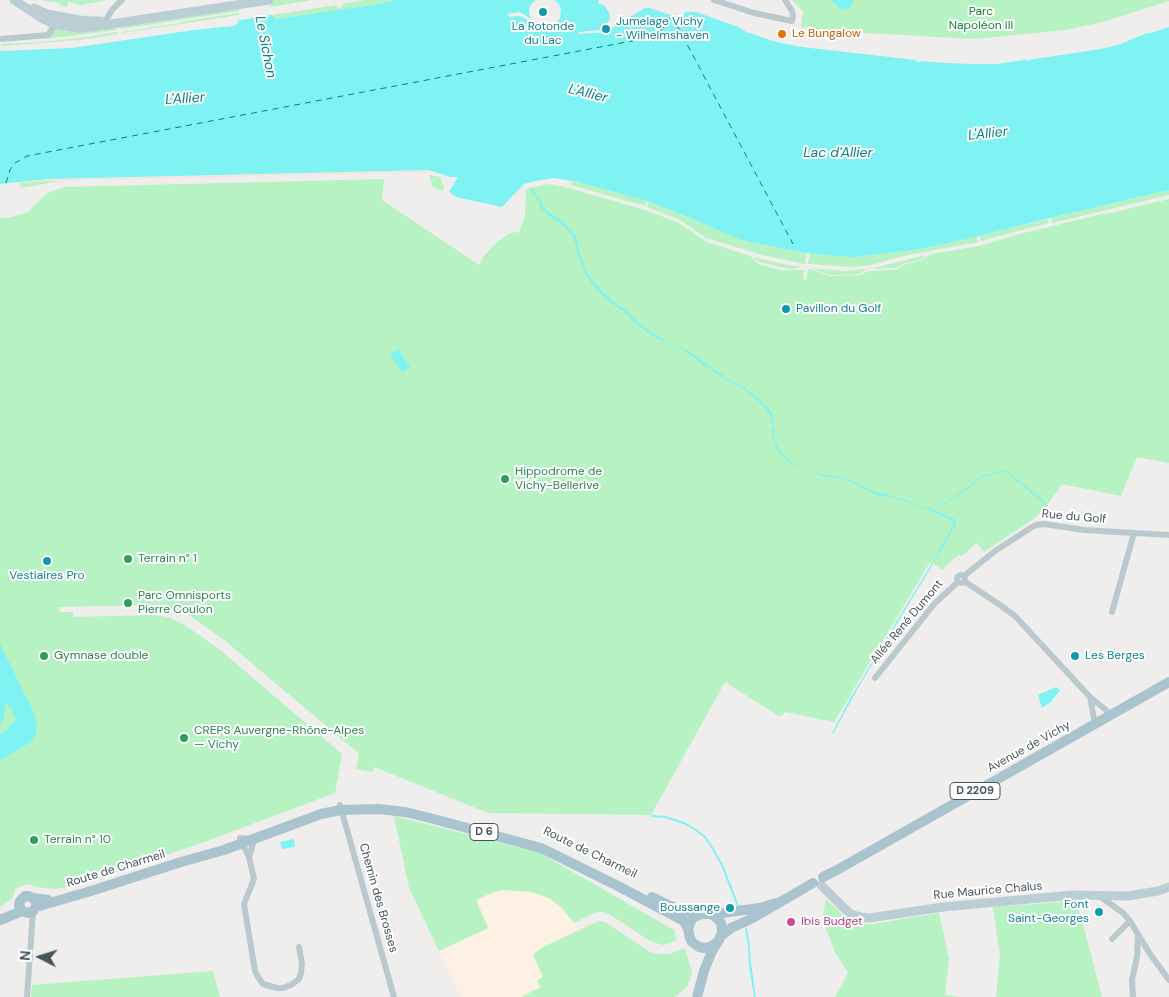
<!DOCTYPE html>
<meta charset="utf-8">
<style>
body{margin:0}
#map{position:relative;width:1169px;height:997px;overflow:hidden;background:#f0eded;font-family:"DM Sans",sans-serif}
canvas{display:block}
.north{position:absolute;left:15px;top:932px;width:50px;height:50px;-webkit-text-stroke:4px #fff;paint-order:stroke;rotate:275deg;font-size:14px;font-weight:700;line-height:20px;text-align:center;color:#44555c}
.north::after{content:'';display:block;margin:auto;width:18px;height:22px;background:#44555c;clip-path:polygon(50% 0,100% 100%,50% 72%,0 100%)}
</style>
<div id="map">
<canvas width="1169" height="997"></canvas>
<div class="north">N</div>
</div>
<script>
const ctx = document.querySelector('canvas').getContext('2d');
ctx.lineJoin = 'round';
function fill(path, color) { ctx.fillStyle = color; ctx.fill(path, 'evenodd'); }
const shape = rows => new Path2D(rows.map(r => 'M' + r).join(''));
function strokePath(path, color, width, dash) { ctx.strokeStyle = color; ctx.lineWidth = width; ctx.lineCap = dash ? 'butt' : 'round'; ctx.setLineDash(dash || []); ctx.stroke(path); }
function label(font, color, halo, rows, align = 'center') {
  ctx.font = font + ' "DM Sans",sans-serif'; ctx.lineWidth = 4; ctx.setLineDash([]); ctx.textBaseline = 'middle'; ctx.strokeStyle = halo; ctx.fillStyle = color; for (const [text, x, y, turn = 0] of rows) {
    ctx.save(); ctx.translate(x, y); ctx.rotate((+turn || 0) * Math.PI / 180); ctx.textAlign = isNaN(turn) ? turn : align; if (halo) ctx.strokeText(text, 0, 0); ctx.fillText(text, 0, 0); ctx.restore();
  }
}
const commercial = shape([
 [503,890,532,892,549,898,562,908,574,923,578,930,543,947,533,955,544,978,541,987,521,997,461,997,439,951,488,928,476,900,494,892]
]);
const green = shape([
 [40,0,108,0,81,5,68,2,67,7,60,6,60,3],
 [278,0,312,0,270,7,269,1],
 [366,0,394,0,372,5,281,19,274,18,272,15,337,5,338,8,342,7,342,4],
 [792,0,1169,0,1169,1,1103,22,1065,30,975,39,830,31,801,27,803,11],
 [238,6,239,11,121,29,121,24],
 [239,13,239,15,181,24,180,22],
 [180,23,180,24,122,33,122,32],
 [116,25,117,30,44,39,43,38,56,28],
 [117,32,117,34,87,39,87,37,87,39,66,41,1,46,1,44,42,42,87,37],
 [429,175,440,177,444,188,442,191,433,187],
 [384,179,382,200,479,265,483,257,496,243,510,233,519,232,525,216,526,190,537,186,549,184,565,187,645,210,679,223,707,242,750,256,758,264,779,270,804,270,803,279,806,280,808,270,809,269,830,276,860,275,868,271,896,270,904,265,922,260,931,254,979,246,1020,234,1098,215,1100,214,1102,214,1104,213,1106,214,1169,199,1169,463,1137,457,1121,496,1062,484,1048,504,1035,518,984,552,977,543,962,556,958,555,946,566,943,570,930,562,834,722,785,712,780,717,725,682,651,815,488,813,374,767,373,772,356,769,359,754,356,751,223,639,183,611,160,605,59,607,60,612,73,612,74,617,155,615,168,617,183,624,219,649,342,754,335,793,207,841,85,883,57,889,36,887,28,884,16,888,12,899,0,907,0,218,12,217,28,212,46,194,64,187],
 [572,180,647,201,645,206,571,185],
 [46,181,60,181,21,188,20,183],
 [1169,190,1169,195,1052,223,1051,218],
 [649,202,683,215,715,229,749,242,806,253,805,264,763,255,706,238,680,220,647,207],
 [1048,219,1049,223,1010,233,981,241,979,236],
 [977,236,978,242,908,255,870,265,851,267,808,264,810,253,833,256,855,257,921,249],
 [926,255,922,259,903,264,895,268,870,269],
 [753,257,783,264,802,267,790,269,759,262],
 [810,268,845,271,866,269,859,274,830,275],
 [394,816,538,852,674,930,677,940,663,945,650,941,609,914,604,912,597,912,574,923,562,908,549,898,532,892,503,890,494,892,476,900,488,928,439,951,409,888],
 [826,899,846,918,862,924,873,924,939,913,949,958,945,995,962,997,835,997,848,973,835,952,822,919],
 [1061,902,1077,902,1102,997,996,997,1000,956,993,907],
 [599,921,605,922,650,952,655,954,669,954,685,948,692,973,687,987,675,997,521,997,541,987,537,981,543,977,533,955,543,947],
 [213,971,220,997,31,997,32,985]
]);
const sand = shape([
 [428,170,428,172,372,174,372,171],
 [369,171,369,174,302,175,302,173],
 [300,173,300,175,208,178,208,175],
 [206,175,206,178,138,179,138,177],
 [135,177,135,179,47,181,20,183,19,181,47,179]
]);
const water = shape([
 [265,0,268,15,272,15,274,18,277,19,372,5,394,0,536,0,531,4,529,8,529,13,531,19,520,12,507,14,510,17,520,16,540,27,545,29,554,26,560,18,561,9,558,3,554,0,599,0,598,3,605,6,609,13,610,18,607,25,599,30,579,32,578,34,605,32,645,8,650,8,683,19,685,12,696,12,738,27,748,33,750,33,770,40,781,43,802,47,916,60,916,62,920,62,920,61,945,63,974,64,996,64,1024,60,1026,58,1026,61,1028,61,1028,60,1101,49,1118,45,1147,33,1151,33,1169,27,1169,190,1050,218,979,236,921,249,855,257,833,256,806,253,749,242,729,235,683,215,647,201,572,180,572,181,554,178,535,181,524,184,502,207,456,197,449,192,458,177,450,177,429,170,47,179,0,184,0,51,72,48,194,30,233,26,237,24,239,20,249,19],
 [831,0,854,0,850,7,846,9,839,8],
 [530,187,541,201,543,207,551,214,562,221,576,235,579,252,587,273,598,287,607,297,624,309,637,322,657,336,688,351,708,365,708,368,685,351,671,343,656,338,635,323,623,311,607,300,596,289,586,275,577,252,573,235,561,224,549,216,540,207,539,201,529,188],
 [398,349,410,367,402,372,390,354],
 [711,367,733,383,745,388,759,399,772,413,774,423,772,424,770,415,762,404,744,389,733,384,711,370],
 [772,427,774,427,774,440,780,451,788,459,800,468,826,475,839,477,858,483,866,488,879,493,893,496,933,510,969,487,979,477,1004,470,1010,473,1048,505,1047,506,1007,472,1004,471,980,478,970,488,934,510,954,519,956,521,955,526,936,559,935,558,953,526,953,523,952,521,925,508,892,497,877,495,865,489,857,484,839,478,827,477,797,467,786,459,778,451,773,440],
 [932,563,933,564,858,688,833,734,832,733,851,697],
 [0,644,31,707,36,719,37,729,35,737,29,743,0,761,0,734,5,731,16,720,11,707,5,704,4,718,0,725],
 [1056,687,1060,690,1051,702,1042,708,1038,695],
 [294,839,295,847,282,849,280,842],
 [747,928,750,948,751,963,756,997,754,997,749,966,748,946,745,929]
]);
const pier = shape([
 [243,0,265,0,268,16,243,19,243,17,246,17]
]);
const stream = shape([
 [652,816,665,817,684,823,696,830,705,837,713,849,722,865,738,906]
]);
const ferry = shape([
 [672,16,793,244],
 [6,183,10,170,15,163,27,156,637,40,654,34,661,30,668,23,671,15]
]);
const street = shape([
 [714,0,754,13,792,21,793,16,792,11,785,0],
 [106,20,112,10,122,0],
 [0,39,48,35,54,26,53,21],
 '957 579a4 4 0 1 1 8 0a4 4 0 1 1-8 0Z',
 [964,576,995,551,1032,527,1037,525,1044,524,1084,530,1169,535],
 [964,581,1000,605,1015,616,1090,697,1106,710],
 [1112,612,1134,533],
 [875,678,935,603,958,582],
 [1090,697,1095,724],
 [340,805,394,997],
 [240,838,254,839,254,841,249,857],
 [243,842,242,843,249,857,254,879,244,904,255,971,258,977,263,984,277,988,283,988,291,985,299,979,301,973,302,964,299,947],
 [1101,897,1123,913,1130,921,1150,954,1169,980],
 [1112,939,1130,921],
 [27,997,33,911],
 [1133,997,1132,980,1137,957,1138,934]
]);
const secondary = shape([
 [14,0,43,19,54,24,78,28,91,27,269,0],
 [34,8,47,14,80,20,92,21,101,21],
 [821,885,845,909,852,915,861,917,869,918,943,907,1073,895,1128,896,1158,891,1169,887]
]);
const primary = shape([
 [823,877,837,870,1169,682],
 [652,897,668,905,698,915],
 [33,898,36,902,36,907,33,911,28,913,22,911,19,905,20,901,25,896,28,896,33,898,48,900],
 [36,907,91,891,181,862,224,850,321,814,341,810,379,809,405,812,430,818,541,848,618,886,684,921,688,929],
 [0,920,22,911],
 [721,936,731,928,751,919,813,883],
 [716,943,712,946,704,948,699,947,692,942,690,938,688,929,691,921,694,917,702,914,718,914,729,912,760,908,780,902],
 [697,997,704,971,712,951,719,940,722,932,721,923,718,919,711,914]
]);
const markers = [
 [543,12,5,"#0f9aa8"],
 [606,29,5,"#0f9aa8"],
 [782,34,5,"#e8710a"],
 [786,309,5,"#0f9aa8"],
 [505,479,5,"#2e9e5b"],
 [128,559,5,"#2e9e5b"],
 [47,561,5,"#0f9aa8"],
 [128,603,5,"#2e9e5b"],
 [44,656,5,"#2e9e5b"],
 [1075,656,5,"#0f9aa8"],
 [184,738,5,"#2e9e5b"],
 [34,840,5,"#2e9e5b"],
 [730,908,5,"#0f9aa8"],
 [1099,912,5,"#0f9aa8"],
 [791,922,5,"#d1479c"]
];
const shields = [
 [975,791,50],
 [484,832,28]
];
const shieldNames = [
 ["D 2209",975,791],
 ["D 6",484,832]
];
const parkNames = [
 ["Parc",981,12],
 ["Napoléon III",981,26]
];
const cultureNames = [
 ["Jumelage Vichy",616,22],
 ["- Wilhelmshaven",616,36],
 ["La Rotonde",543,27,"center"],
 ["du Lac",543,41,"center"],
 ["Pavillon du Golf",796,309],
 ["Vestiaires Pro",47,576,"center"],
 ["Les Berges",1085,656],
 ["Font",1089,905,"right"],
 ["Saint-Georges",1089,919,"right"],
 ["Boussange",720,908,"right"]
];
const foodNames = [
 ["Le Bungalow",792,34]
];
const leisureNames = [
 ["Hippodrome de",515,472],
 ["Vichy-Bellerive",515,486],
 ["Terrain n° 1",138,559],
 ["Parc Omnisports",138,596],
 ["Pierre Coulon",138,610],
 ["Gymnase double",54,656],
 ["CREPS Auvergne-Rhône-Alpes",194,731],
 ["— Vichy",194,745],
 ["Terrain n° 10",44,840]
];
const streetNames = [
 ["Rue du Golf",1074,517,5],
 ["Allée René Dumont",907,622,-50],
 ["Avenue de Vichy",1029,747,-29],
 ["Route de Charmeil",590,853,26],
 ["Route de Charmeil",116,869,-17],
 ["Rue Maurice Chalus",988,891,-5],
 ["Chemin des Brosses",378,898,74]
];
const hotelNames = [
 ["Ibis Budget",801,922]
];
const waterNames = [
 ["Le Sichon",265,47,79],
 ["L'Allier",588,94,14],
 ["L'Allier",185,99,-4],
 ["L'Allier",988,134,-6],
 ["Lac d'Allier",838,153]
];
fill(commercial, '#fdf1e3');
fill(green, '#b6f2c2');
fill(sand, '#f3e7db');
fill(water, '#7ff2f3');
fill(pier, '#f0eded');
strokePath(stream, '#7ff2f3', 2);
strokePath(ferry, '#058182', 1, [6, 5]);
strokePath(street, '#bac9ce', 6);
strokePath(secondary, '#bbced6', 9);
strokePath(primary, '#aac4cf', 10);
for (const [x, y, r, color] of markers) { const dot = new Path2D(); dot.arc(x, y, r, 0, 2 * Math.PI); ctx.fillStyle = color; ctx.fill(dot); strokePath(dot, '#fff', 2); }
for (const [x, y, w] of shields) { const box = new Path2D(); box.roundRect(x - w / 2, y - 8.5, w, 17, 4); ctx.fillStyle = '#fff'; ctx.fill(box); strokePath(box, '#44555c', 1); }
label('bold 11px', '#44555c', null, shieldNames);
label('12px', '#0f8332', '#fff', parkNames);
label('12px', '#0d838f', '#fff', cultureNames, 'left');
label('12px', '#c56008', '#fff', foodNames, 'left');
label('12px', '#27864d', '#fff', leisureNames, 'left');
label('12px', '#44555c', '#fff', streetNames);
label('12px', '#b23c85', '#fff', hotelNames, 'left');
label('italic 14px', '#058182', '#fff', waterNames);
</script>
